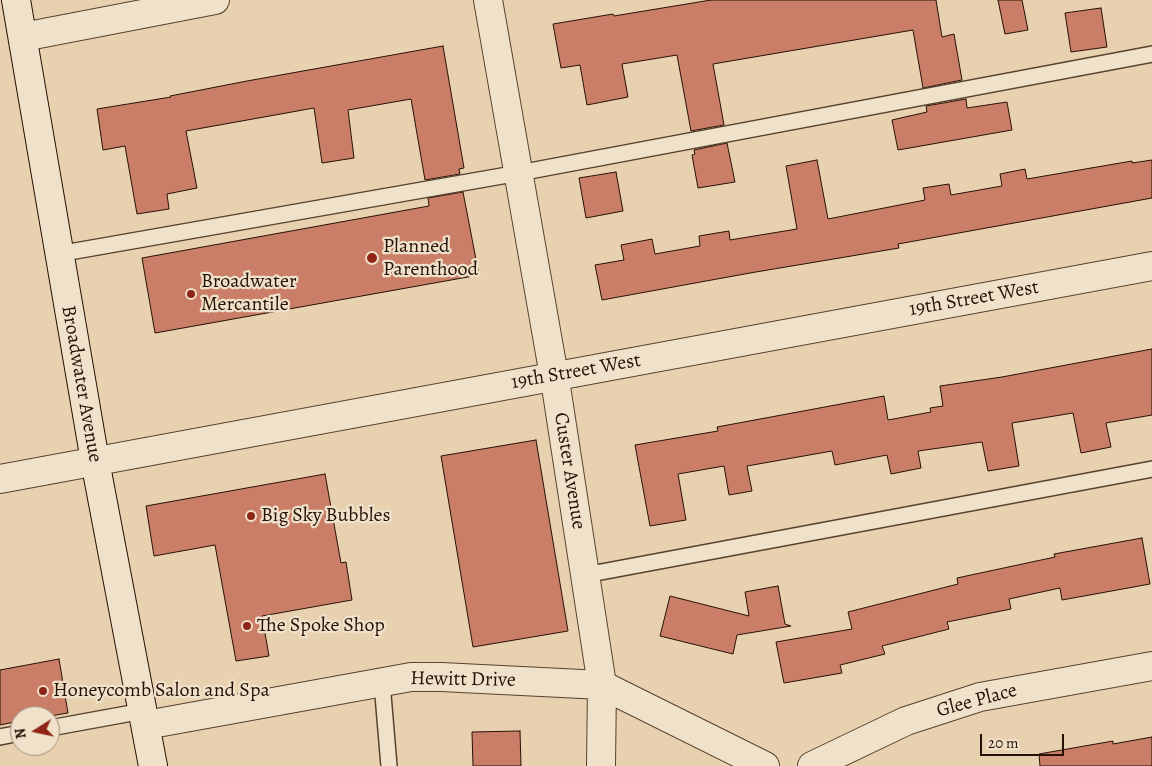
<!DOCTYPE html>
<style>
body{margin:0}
#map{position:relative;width:1152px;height:766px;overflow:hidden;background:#e8d1ae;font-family:Alegreya,serif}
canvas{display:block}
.north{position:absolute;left:10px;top:706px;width:50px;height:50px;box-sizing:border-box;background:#f0e1ca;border:1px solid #a08e7b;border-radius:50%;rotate:260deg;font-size:14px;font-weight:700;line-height:20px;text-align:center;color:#271105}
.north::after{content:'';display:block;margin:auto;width:18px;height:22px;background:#8f2418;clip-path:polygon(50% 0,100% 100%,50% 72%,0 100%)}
.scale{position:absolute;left:980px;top:734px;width:84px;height:22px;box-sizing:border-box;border:2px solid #271105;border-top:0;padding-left:6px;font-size:15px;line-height:18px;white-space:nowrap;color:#271105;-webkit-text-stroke:4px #f0e1ca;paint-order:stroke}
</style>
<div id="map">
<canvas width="1152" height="766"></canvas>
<div class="north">N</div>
<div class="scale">20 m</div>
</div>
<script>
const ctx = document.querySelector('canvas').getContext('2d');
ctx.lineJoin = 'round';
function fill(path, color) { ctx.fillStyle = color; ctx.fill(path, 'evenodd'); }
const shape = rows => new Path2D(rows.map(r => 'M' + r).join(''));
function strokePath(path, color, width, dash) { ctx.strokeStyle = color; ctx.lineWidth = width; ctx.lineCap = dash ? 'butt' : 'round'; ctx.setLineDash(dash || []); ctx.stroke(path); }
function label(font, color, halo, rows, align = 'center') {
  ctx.font = font + ' Alegreya,serif'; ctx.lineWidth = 4.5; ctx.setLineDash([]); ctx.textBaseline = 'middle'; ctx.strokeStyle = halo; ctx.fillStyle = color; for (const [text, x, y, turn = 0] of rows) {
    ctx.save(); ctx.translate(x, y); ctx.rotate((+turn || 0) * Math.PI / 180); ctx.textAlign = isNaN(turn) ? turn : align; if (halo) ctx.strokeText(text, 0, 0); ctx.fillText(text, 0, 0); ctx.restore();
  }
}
const building = shape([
 [711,0,936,0,942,37,954,34,962,80,923,88,913,30,713,64,724,125,691,131,677,55,622,64,628,97,587,105,580,65,561,68,553,24,613,14,614,16,711,0],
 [998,0,1022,0,1028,30,1005,34,998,0],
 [1101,8,1107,47,1071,52,1065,13,1101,8],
 [443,46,464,168,459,169,460,174,425,180,411,99,348,110,354,158,322,163,314,108,186,131,197,188,167,194,169,209,137,214,125,146,103,150,97,109,171,97,170,96,247,81,443,46],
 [966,99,967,108,1007,102,1012,130,898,150,892,120,927,112,926,106,966,99],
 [727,143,735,182,698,188,692,155,695,154,694,150,727,143],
 [817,160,828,219,925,200,923,188,949,184,951,195,1002,186,1000,174,1025,169,1027,179,1132,161,1132,163,1152,160,1152,198,898,244,899,248,750,273,602,300,595,265,624,260,621,245,652,239,655,254,700,246,699,236,729,231,730,240,797,229,786,166,817,160],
 [616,172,623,211,586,218,579,178,616,172],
 [463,192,479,275,155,333,142,258,429,206,428,198,463,192],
 [1152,349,1152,415,1106,423,1111,447,1081,453,1073,413,1012,423,1019,466,988,471,982,442,918,451,921,468,891,474,887,455,835,465,832,451,747,466,752,491,729,495,724,466,678,474,686,520,650,526,635,445,718,431,717,427,884,396,888,420,931,412,930,408,943,406,940,386,1002,377,1152,349],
 [536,440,568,631,473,647,441,456,536,440],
 [325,474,341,563,346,562,352,600,262,616,269,656,236,661,215,545,154,556,146,506,325,474],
 [1142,538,1150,584,1062,600,1060,588,1009,599,1011,609,947,622,949,629,882,646,885,654,840,665,842,673,784,683,776,642,852,629,848,612,958,584,957,578,1055,557,1054,554,1142,538],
 [778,586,785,624,791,626,737,635,733,654,660,636,670,596,749,616,745,592,778,586],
 [59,659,68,713,50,716,20,716,20,721,0,725,0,670,59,659],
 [520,731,521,766,473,766,472,732,520,731],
 [1152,737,1152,766,1040,766,1039,754,1113,741,1113,744,1152,737]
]);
const service = shape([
 [58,254,519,173,1152,54],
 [585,575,1152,469],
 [382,683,389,766],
 [50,728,143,711],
 [0,737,20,733]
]);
const minor = shape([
 [488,0,557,393,602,685,601,766],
 [23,37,215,0],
 [146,725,411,677,441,677,602,685,765,766],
 [812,766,906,721,980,697,1152,666]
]);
const tertiary = shape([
 [0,479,1152,266]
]);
const secondary = shape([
 [16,0,95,461,153,766]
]);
const markers = [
 [372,258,6,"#8f2418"],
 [191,294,5,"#8f2418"],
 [251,516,5,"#8f2418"],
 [247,626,5,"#8f2418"],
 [43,691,5,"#8f2418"]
];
const poiNames = [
 ["Planned",383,247],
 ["Parenthood",383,270],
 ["Broadwater",201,282],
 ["Mercantile",201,305],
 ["Big Sky Bubbles",261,516],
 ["The Spoke Shop",257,626],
 ["Honeycomb Salon and Spa",53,691]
];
const streetNames = [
 ["19th Street West",974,299,-10],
 ["19th Street West",576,372,-10],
 ["Broadwater Avenue",81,384,80],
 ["Custer Avenue",569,471,81],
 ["Hewitt Drive",463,680,1],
 ["Glee Place",977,701,-15]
];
fill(building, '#ca7e67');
strokePath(building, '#271105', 1);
strokePath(service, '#57412f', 18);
strokePath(minor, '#57412f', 30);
strokePath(tertiary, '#57412f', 30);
strokePath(secondary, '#271105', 30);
strokePath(service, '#f0e1ca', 15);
strokePath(minor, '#f0e1ca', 28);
strokePath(tertiary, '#f0e1ca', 28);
strokePath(secondary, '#f0e1ca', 28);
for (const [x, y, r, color] of markers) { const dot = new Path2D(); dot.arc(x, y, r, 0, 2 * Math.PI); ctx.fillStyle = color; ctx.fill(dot); strokePath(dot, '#f0e1ca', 2); }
label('20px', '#271105', '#f0e1ca', poiNames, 'left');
label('20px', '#271105', '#f0e1ca', streetNames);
</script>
